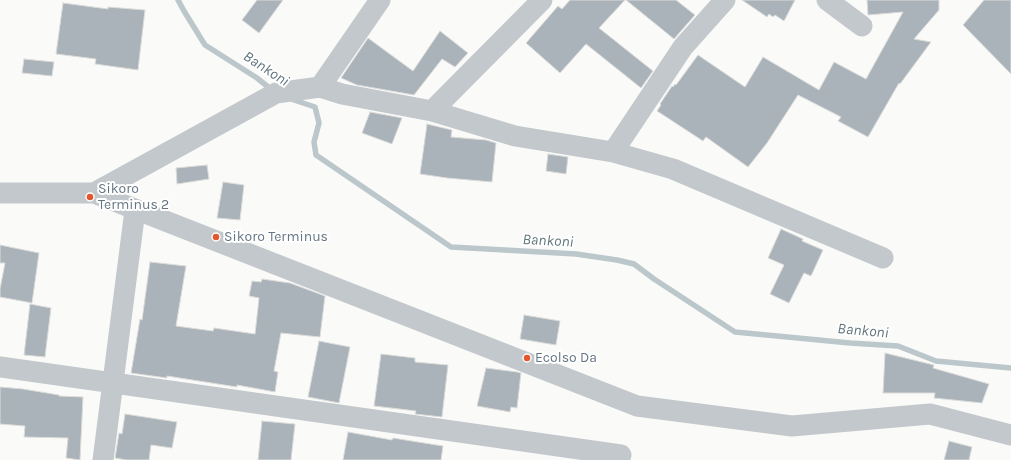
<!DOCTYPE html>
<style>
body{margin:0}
canvas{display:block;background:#fafaf8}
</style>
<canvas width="1011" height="460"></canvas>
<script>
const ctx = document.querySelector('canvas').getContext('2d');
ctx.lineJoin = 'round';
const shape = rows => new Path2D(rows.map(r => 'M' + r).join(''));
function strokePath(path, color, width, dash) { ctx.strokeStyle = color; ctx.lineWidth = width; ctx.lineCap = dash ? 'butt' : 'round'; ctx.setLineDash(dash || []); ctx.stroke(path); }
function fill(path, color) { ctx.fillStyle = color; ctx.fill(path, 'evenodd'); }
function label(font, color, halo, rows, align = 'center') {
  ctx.font = font + ' Karla,sans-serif'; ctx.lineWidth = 4; ctx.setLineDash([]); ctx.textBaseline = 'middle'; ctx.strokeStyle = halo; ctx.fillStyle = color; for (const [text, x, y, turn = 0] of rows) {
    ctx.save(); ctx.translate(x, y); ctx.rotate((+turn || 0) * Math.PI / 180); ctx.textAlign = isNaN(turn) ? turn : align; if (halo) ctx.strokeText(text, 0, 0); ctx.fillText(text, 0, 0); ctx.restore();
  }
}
const stream = shape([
 [178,0,184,11,205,45,257,78,272,90],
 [291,99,315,107,319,123,314,142,316,155,451,247,576,254,617,260,634,264,654,279,735,332,850,343,898,346,936,361,1011,368]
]);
const building = shape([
 [257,0,283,0,259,33,242,20,257,0],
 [570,0,625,0,599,28,653,71,641,88,586,44,560,73,526,43,558,6,562,9,570,0],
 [626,0,676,0,695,15,674,39,626,0],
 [742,0,795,0,784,21,775,15,773,17,769,14,767,17,742,0],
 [867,0,939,0,939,10,914,39,931,42,900,84,899,83,868,137,838,121,841,117,798,95,767,143,748,167,706,137,703,141,657,111,661,105,660,104,672,86,673,87,675,84,676,85,698,55,745,87,763,57,819,90,834,62,866,79,903,12,868,15,867,0],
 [984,0,1011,0,1011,74,963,25,984,0],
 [63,3,108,9,108,7,145,10,138,70,95,64,96,59,56,54,63,3],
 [440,31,468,53,455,67,442,59,414,95,357,85,341,78,368,38,413,71,440,31],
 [24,59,54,62,52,76,22,73,24,59],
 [370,112,402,118,392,144,362,133,370,112],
 [427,124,452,130,451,137,486,140,496,143,492,182,447,178,420,174,427,124],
 [548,154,568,157,566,174,546,171,548,154],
 [207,165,209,179,177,184,176,168,207,165],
 [223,182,244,185,240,220,217,218,223,182],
 [781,229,803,239,802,241,823,250,811,276,804,273,789,303,770,294,784,265,768,258,781,229],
 [0,245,39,253,32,303,0,297,0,289,5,263,0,263,0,245],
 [150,262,186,266,176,326,213,331,214,328,255,334,259,298,249,296,252,281,261,282,262,279,290,283,325,296,320,337,281,333,274,371,278,372,275,392,237,385,237,387,167,376,167,378,131,373,140,319,142,320,150,262],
 [30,304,51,308,45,357,24,355,30,304],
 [524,315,560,321,556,345,520,339,524,315],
 [319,341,350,347,339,403,308,397,319,341],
 [885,353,934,365,933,368,989,384,982,403,934,398,935,393,883,393,885,353],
 [381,354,415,358,415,362,448,365,442,417,415,414,416,411,374,406,381,354],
 [486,368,517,372,521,373,517,408,511,407,510,412,477,406,486,368],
 [0,387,23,389,59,395,59,396,83,397,80,460,66,458,68,438,24,437,25,426,0,424,0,387],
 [125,414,177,422,172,448,151,445,149,460,127,460,115,458,119,433,122,434,125,414],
 [262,421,295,424,291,460,258,460,262,421],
 [348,432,392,440,393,438,443,446,441,460,343,460,348,432],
 [949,441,972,447,969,460,944,460,949,441]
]);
const street = shape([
 [827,0,862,26],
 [320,87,380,0],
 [432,111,542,0],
 [613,152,683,47,725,0],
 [0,193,94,193,637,406,792,426,930,414,1011,435],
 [94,193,276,93,320,87,342,94,432,111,515,136,613,152,673,169,883,258],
 [0,367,621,455],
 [103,460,135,210]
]);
const markers = [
 [90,197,4,"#e4572e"],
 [216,237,4,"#e4572e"],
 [527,358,4,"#e4572e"]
];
const poiNames = [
 ["Sikoro",98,189],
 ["Terminus 2",98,205],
 ["Sikoro Terminus",224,237],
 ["Ecolso Da",535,358]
];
const waterNames = [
 ["Bankoni",266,69,33],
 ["Bankoni",548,241,3],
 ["Bankoni",863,331,5]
];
strokePath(stream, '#bbc7cb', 5.5);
fill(building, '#aab3b9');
strokePath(building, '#dcdcda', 1);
strokePath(street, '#c3c8cc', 21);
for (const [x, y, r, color] of markers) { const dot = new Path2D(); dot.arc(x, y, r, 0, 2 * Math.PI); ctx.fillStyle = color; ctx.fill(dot); strokePath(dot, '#fff', 1.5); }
label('14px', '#657683', '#fff', poiNames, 'left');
label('italic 15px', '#60757c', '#fff', waterNames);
</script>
